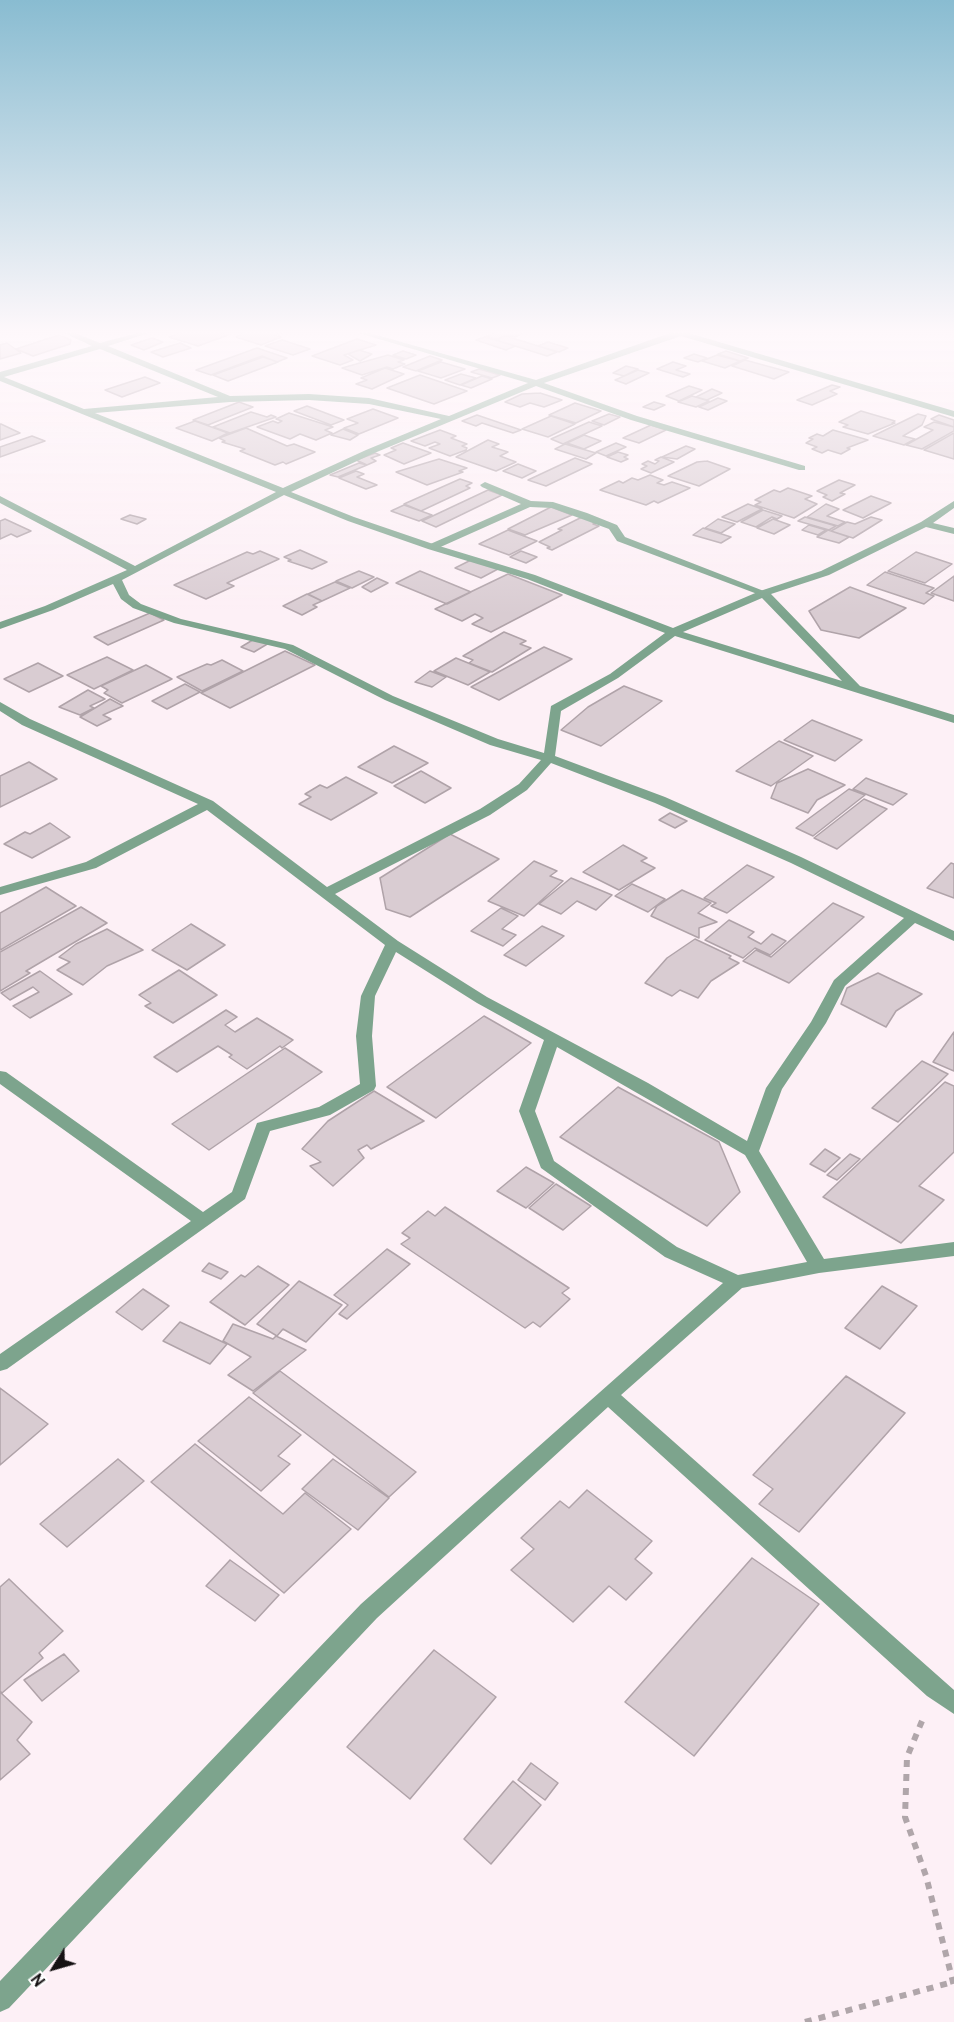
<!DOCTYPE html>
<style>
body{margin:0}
#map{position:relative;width:954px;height:2022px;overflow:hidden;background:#fdf0f6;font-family:Overpass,sans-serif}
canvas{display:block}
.north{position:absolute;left:24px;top:1938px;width:60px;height:60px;-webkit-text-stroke:4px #fff;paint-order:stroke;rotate:233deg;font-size:16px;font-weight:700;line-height:24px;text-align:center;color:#151113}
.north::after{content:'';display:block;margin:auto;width:21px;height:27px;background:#151113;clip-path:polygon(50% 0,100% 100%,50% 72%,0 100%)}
</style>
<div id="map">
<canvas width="954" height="2022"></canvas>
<div class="north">N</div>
</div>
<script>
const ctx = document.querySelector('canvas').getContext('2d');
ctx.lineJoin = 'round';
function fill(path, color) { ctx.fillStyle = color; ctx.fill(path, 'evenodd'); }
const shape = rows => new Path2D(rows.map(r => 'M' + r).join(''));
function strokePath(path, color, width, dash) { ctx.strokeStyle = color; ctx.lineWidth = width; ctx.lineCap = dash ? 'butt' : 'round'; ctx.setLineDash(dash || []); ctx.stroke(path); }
const building = shape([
 [183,332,215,332,228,335,198,346,169,337,183,332],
 [246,332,284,332,275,335,281,337,261,345,236,337,246,332],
 [499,332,519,332,524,333,515,337,508,335,496,339,486,336,499,332],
 [59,335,71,340,70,344,33,356,16,349,59,335],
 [506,336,557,352,547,356,496,340,506,336],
 [485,337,515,346,506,350,476,340,485,337],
 [152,338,163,342,144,350,131,345,152,338],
 [357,339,376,345,344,355,353,360,340,365,312,356,357,339],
 [282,340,310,349,293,355,265,346,282,340],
 [548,342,568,348,559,352,538,346,548,342],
 [7,343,21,353,0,359,0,345,7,343],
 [180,343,191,348,163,357,151,352,180,343],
 [257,348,287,358,277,362,262,356,211,375,196,370,257,348],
 [359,350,372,354,360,361,348,354,359,350],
 [403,351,416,355,406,359,393,355,403,351],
 [726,351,748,358,740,361,718,354,726,351],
 [694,354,707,358,698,362,684,358,694,354],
 [388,355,404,360,398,362,405,364,393,369,387,367,362,375,342,368,388,355],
 [717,355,740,361,725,368,702,361,717,355],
 [430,356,442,360,416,371,403,367,430,356],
 [263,357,278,362,228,381,213,375,263,357],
 [745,360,789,372,774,379,732,366,745,360],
 [441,362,465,369,441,378,418,371,441,362],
 [673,362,686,366,676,370,690,374,683,377,657,369,673,362],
 [626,366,638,369,624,376,613,373,626,366],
 [385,368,404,374,372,389,356,384,367,380,361,378,385,368],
 [479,369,500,375,492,378,471,372,479,369],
 [638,370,649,373,626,384,615,380,638,370],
 [461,374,476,378,460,385,445,380,461,374],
 [420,375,467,391,434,404,387,388,420,375],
 [482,376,492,379,471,388,461,385,482,376],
 [145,377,160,383,122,397,105,390,145,377],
 [832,385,840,387,830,391,837,394,812,405,797,400,832,385],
 [689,386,702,390,679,401,666,396,689,386],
 [712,389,722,393,707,400,696,397,712,389],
 [540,393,562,400,544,407,530,403,520,407,505,402,522,394,540,393],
 [692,396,709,401,696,407,678,402,692,396],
 [718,398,727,401,708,410,699,407,718,398],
 [239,402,253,407,208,425,193,420,239,402],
 [654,402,665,405,654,410,643,407,654,402],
 [575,403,601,411,576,423,549,415,575,403],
 [307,406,344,420,331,425,294,411,307,406],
 [373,409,398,418,359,434,344,428,358,423,347,419,373,409],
 [861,411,895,421,892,423,895,423,868,434,843,427,848,425,839,422,861,411],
 [251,412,267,417,271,415,276,417,230,433,213,427,251,412],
 [289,413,333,427,325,430,332,433,316,440,300,434,290,439,257,427,273,421,278,423,282,421,276,419,289,413],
 [609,414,620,417,604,425,592,421,609,414],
 [918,414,926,416,922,425,903,436,915,439,904,445,873,436,918,414],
 [477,415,521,430,513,433,482,423,476,426,462,421,477,415],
 [939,415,954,420,954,427,931,419,939,415],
 [551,416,575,424,548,437,522,429,551,416],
 [195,421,228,433,212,441,176,428,195,421],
 [589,422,602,426,563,444,551,439,589,422],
 [934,422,954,427,954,431,922,449,906,445,933,430,924,427,934,422],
 [0,424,1,424,20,433,0,440,0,424],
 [651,425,666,430,639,443,623,438,651,425],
 [246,428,287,446,294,444,315,452,286,464,283,462,275,465,240,451,245,449,222,442,225,441,219,438,246,428],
 [343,429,358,435,350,440,331,435,343,429],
 [440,430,456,436,451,438,467,444,462,446,467,448,466,450,450,456,429,448,440,444,435,442,425,446,411,441,440,430],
 [833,430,868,440,847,448,850,449,841,454,828,450,822,453,812,449,817,447,806,443,813,439,809,438,817,434,823,436,833,430],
 [954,433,954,459,924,450,954,433],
 [584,435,601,441,584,449,567,443,584,435],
 [32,436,45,441,0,457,0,447,32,436],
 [488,440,499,444,492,447,508,452,500,456,516,462,496,471,456,457,488,440],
 [403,443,431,453,404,464,384,455,396,450,391,448,403,443],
 [616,443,626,447,606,456,596,452,616,443],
 [565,444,596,453,586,459,555,449,565,444],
 [686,446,695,449,677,459,662,457,686,446],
 [618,452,628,455,624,457,628,459,621,462,607,457,618,452],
 [375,453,380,455,371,458,376,461,367,465,356,460,375,453],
 [661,457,674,462,651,473,641,469,647,466,642,464,648,461,655,464,659,461,655,460,661,457],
 [575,458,592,464,546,486,528,480,575,458],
 [439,459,467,468,459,471,463,472,427,485,396,472,439,459],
 [707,461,730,469,699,486,668,476,697,462,707,461],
 [359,463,367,465,338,477,330,475,359,463],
 [518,464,536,471,522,478,503,471,518,464],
 [356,471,364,474,357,477,377,485,366,489,339,478,356,471],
 [650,475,663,480,657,483,664,485,672,482,690,488,658,503,654,501,646,505,600,490,619,481,623,483,632,478,638,480,650,475],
 [460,479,472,483,466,486,470,488,421,511,404,504,460,479],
 [839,480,855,485,840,493,845,494,832,501,823,497,827,495,817,491,839,480],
 [788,488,812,496,805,499,817,504,794,518,755,505,761,502,755,500,774,490,780,492,788,488],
 [488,490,502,495,436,527,422,521,488,490],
 [871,496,891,503,863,518,843,510,871,496],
 [748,504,762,509,737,522,722,517,748,504],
 [826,504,839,509,827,516,845,522,838,526,807,517,826,504],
 [404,505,432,515,419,521,391,511,404,505],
 [551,507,572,515,525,535,508,529,551,507],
 [763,510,782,516,777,519,772,517,756,527,741,522,763,510],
 [130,515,146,519,137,524,121,519,130,515],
 [582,517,597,522,593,524,599,526,552,550,547,548,550,547,539,542,562,530,558,529,582,517],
 [805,517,836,526,829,530,798,521,805,517],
 [871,517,882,520,853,538,831,531,847,522,855,524,871,517],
 [5,519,31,531,17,537,11,534,0,539,0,521,5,519],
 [718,519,735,524,721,533,705,528,718,519],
 [773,519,790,525,774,534,757,528,773,519],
 [809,525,826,530,818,535,802,530,809,525],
 [703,528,731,537,721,543,693,535,703,528],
 [508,530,537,541,509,555,479,544,508,530],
 [828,530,849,537,839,543,817,537,828,530],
 [300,550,327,562,312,569,288,561,291,560,284,557,300,550],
 [260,551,279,559,227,583,234,586,206,599,174,585,247,552,253,554,260,551],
 [521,551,537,557,526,563,510,557,521,551],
 [916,552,952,564,925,583,888,571,916,552],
 [473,559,498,569,481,578,455,568,473,559],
 [359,571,374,577,352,588,336,581,359,571],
 [420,571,471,592,447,604,396,583,420,571],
 [885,572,934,588,926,593,934,596,924,604,867,585,885,572],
 [508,574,562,595,491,632,472,624,483,618,475,614,462,621,435,609,508,574],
 [954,576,954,601,931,593,954,576],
 [377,578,388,583,371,592,362,587,377,578],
 [335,582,350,588,322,601,308,594,335,582],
 [850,587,906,608,859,638,821,630,809,611,850,587],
 [307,594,322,601,313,605,317,607,302,615,283,606,307,594],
 [150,613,164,620,108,645,94,637,150,613],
 [504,632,526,641,520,644,531,648,492,672,469,663,473,660,463,656,504,632],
 [256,638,269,643,254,652,241,647,256,638],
 [544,647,572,659,499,700,471,687,544,647],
 [285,651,315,665,230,708,201,693,285,651],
 [107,657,133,670,94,689,67,675,107,657],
 [456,658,490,672,468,685,434,671,456,658],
 [222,660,243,671,202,691,177,677,207,664,211,665,222,660],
 [38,663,63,676,29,692,4,679,38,663],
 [146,665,172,679,122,703,104,693,108,690,101,686,146,665],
 [430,671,446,677,432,687,415,682,430,671],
 [185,684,200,692,167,709,152,701,185,684],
 [624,686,662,701,601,746,561,730,588,707,624,686],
 [88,690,105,699,90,706,94,708,80,715,59,707,88,690],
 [110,699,123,706,103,715,111,719,97,726,80,717,110,699],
 [812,720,862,740,835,761,784,740,812,720],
 [779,741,813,756,771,786,736,771,779,741],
 [394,746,428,763,392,783,358,767,394,746],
 [29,762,57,779,0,807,0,776,29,762],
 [808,769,845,785,817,800,808,813,771,798,777,783,808,769],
 [421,771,451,788,425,803,394,786,421,771],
 [346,777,377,793,331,820,299,804,311,797,305,794,320,785,327,788,346,777],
 [866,778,907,794,893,805,853,789,866,778],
 [849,789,865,795,813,836,796,828,849,789],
 [864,799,887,809,837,849,814,838,864,799],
 [670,813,687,821,675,828,659,820,670,813],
 [50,823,70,837,32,858,4,844,25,832,30,834,50,823],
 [450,834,499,859,410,917,386,909,380,878,450,834],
 [623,845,647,858,641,861,655,868,619,890,583,872,623,845],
 [534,861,557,871,550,876,563,881,524,916,488,901,534,861],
 [951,863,954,864,954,898,927,888,951,863],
 [747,865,774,877,727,913,711,906,716,903,704,898,747,865],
 [571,878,612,895,596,910,577,901,561,914,539,904,571,878],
 [632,884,665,899,648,912,615,896,632,884],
 [46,887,76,906,0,950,0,913,46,887],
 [682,890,711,903,698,913,717,922,699,928,699,938,651,916,657,906,682,890],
 [833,903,864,917,789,983,743,961,756,950,771,957,833,903],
 [81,907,107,923,26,971,30,973,0,991,0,952,81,907],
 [501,908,518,916,502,929,516,935,503,946,471,931,501,908],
 [729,920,754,932,748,937,761,944,772,934,786,941,770,955,755,948,743,958,705,940,729,920],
 [191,924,225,945,187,970,152,950,191,924],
 [542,926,564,936,526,966,504,955,542,926],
 [107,929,143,950,107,966,83,985,57,970,70,962,59,957,76,944,107,929],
 [695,939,731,956,729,958,739,963,711,981,698,998,680,990,672,996,645,983,667,958,695,939],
 [179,970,217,995,173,1023,145,1006,151,1003,139,995,179,970],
 [40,971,72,994,30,1018,13,1006,39,992,33,987,10,1000,1,993,40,971],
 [878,973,922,994,896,1011,886,1027,841,1004,847,988,878,973],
 [226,1010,237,1017,225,1025,235,1032,257,1018,293,1040,282,1048,280,1046,247,1069,229,1057,232,1055,218,1046,177,1072,154,1057,226,1010],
 [484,1016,531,1043,436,1118,387,1087,484,1016],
 [954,1032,954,1071,933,1062,954,1032],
 [285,1048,322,1072,209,1150,172,1124,285,1048],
 [922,1061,948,1074,898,1122,872,1108,922,1061],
 [945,1082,954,1086,954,1152,919,1186,944,1200,901,1243,823,1197,945,1082],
 [618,1087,719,1142,740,1192,707,1226,560,1137,618,1087],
 [374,1091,424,1121,371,1149,367,1145,358,1150,364,1158,333,1186,310,1166,321,1162,302,1149,328,1121,374,1091],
 [825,1149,840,1158,825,1172,810,1164,825,1149],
 [850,1154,860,1159,837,1180,827,1175,850,1154],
 [526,1167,554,1183,526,1208,497,1191,526,1167],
 [556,1184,591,1206,563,1230,529,1208,556,1184],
 [445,1207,569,1288,562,1293,570,1299,540,1327,533,1322,525,1328,401,1244,410,1238,402,1233,428,1211,435,1216,445,1207],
 [387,1249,410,1264,347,1319,339,1314,348,1305,334,1295,387,1249],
 [209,1263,228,1272,221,1279,202,1271,209,1263],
 [258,1266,289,1285,245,1325,210,1302,241,1275,245,1277,258,1266],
 [299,1281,342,1305,306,1342,283,1329,277,1336,257,1324,299,1281],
 [882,1286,917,1306,880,1349,845,1328,882,1286],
 [143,1289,169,1306,142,1330,116,1312,143,1289],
 [180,1322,227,1344,210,1364,163,1341,180,1322],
 [233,1324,273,1339,276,1336,306,1350,253,1391,228,1375,251,1357,223,1341,233,1324],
 [280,1371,416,1472,389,1497,253,1393,280,1371],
 [846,1376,905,1413,799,1532,759,1504,773,1489,753,1475,846,1376],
 [0,1388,48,1424,0,1465,0,1388],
 [249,1397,301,1435,278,1456,290,1464,261,1491,198,1441,249,1397],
 [195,1444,283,1514,305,1493,351,1529,284,1593,151,1482,195,1444],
 [118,1459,144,1481,67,1547,40,1524,118,1459],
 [333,1459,389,1498,358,1530,302,1489,333,1459],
 [587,1490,652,1541,635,1559,652,1573,626,1600,609,1586,573,1622,511,1570,534,1549,521,1538,560,1501,569,1508,587,1490],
 [752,1558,819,1604,694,1756,625,1702,752,1558],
 [230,1560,279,1595,255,1621,206,1586,230,1560],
 [9,1579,63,1631,39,1653,43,1658,2,1693,0,1691,0,1587,9,1579],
 [434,1650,496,1697,410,1799,347,1747,434,1650],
 [64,1654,79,1671,42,1701,24,1680,64,1654],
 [0,1692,32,1722,17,1740,30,1754,0,1780,0,1692],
 [531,1763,558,1783,545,1800,518,1780,531,1763],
 [513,1781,541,1805,491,1864,464,1839,513,1781]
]);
const path = shape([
 [922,1721,907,1757,905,1817,926,1876,954,1986],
 [805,2022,953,1982]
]);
const service = shape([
 [485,482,531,501,553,502,587,513,617,525,625,537,769,593,764,596,760,595,617,541,609,529,552,508,530,507,436,549,428,549,428,545,521,504,482,487,480,485,485,482]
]);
const minor = shape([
 [62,332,72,332,100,343,141,332,152,332,108,346,230,396,309,394,369,398,449,416,528,383,355,332,366,332,536,380,673,332,685,332,954,411,954,417,681,336,544,383,637,416,805,466,805,470,799,470,631,420,536,386,372,454,291,492,354,517,436,545,535,575,673,628,760,591,821,571,921,522,954,501,954,508,933,523,954,528,954,534,926,527,829,575,771,594,860,686,954,715,954,723,675,636,618,678,561,711,555,756,665,797,801,857,954,931,954,941,915,923,845,986,826,1023,782,1089,759,1151,824,1259,954,1242,954,1256,819,1273,742,1288,621,1395,954,1690,954,1714,927,1696,608,1407,377,1618,9,2008,0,2012,0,1981,361,1604,723,1283,665,1257,541,1168,519,1111,544,1040,477,1003,396,952,375,996,372,1036,376,1086,374,1090,330,1115,270,1131,245,1199,7,1369,0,1371,0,1354,191,1221,0,1084,0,1071,6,1072,203,1212,232,1192,257,1123,319,1107,360,1084,356,1036,361,996,385,945,207,810,96,868,0,895,0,887,86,862,198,804,22,725,0,711,0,702,30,719,213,801,327,887,480,809,519,784,541,760,490,745,385,700,285,649,174,623,133,608,121,599,113,584,53,610,0,629,0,622,45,606,127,570,0,503,0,496,135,566,276,492,0,381,0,372,92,346,62,332],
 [100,349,218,397,84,409,4,377,100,349],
 [309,400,369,404,441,419,366,450,283,488,95,413,230,402,309,400],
 [284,495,348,521,428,549,527,579,665,633,610,674,551,706,544,753,498,739,393,696,293,645,181,619,141,604,129,595,122,580,284,495],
 [762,598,842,681,683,632,762,598],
 [551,763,655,803,791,863,904,918,834,980,811,1022,766,1088,747,1141,648,1083,487,997,398,941,335,894,490,815,527,790,551,763],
 [557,1047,745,1155,807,1262,738,1275,677,1247,554,1161,535,1111,557,1047]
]);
fill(building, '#d9ccd2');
strokePath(building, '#b0a3a9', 1.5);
strokePath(path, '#b0a6aa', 6, [7, 7]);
fill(service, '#7da48d');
fill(minor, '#7da48d');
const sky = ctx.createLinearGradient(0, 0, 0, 615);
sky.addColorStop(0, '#89bcd1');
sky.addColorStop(0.54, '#fef8fb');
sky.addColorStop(1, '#fef8fb00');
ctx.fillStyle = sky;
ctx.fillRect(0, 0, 954, 615);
</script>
